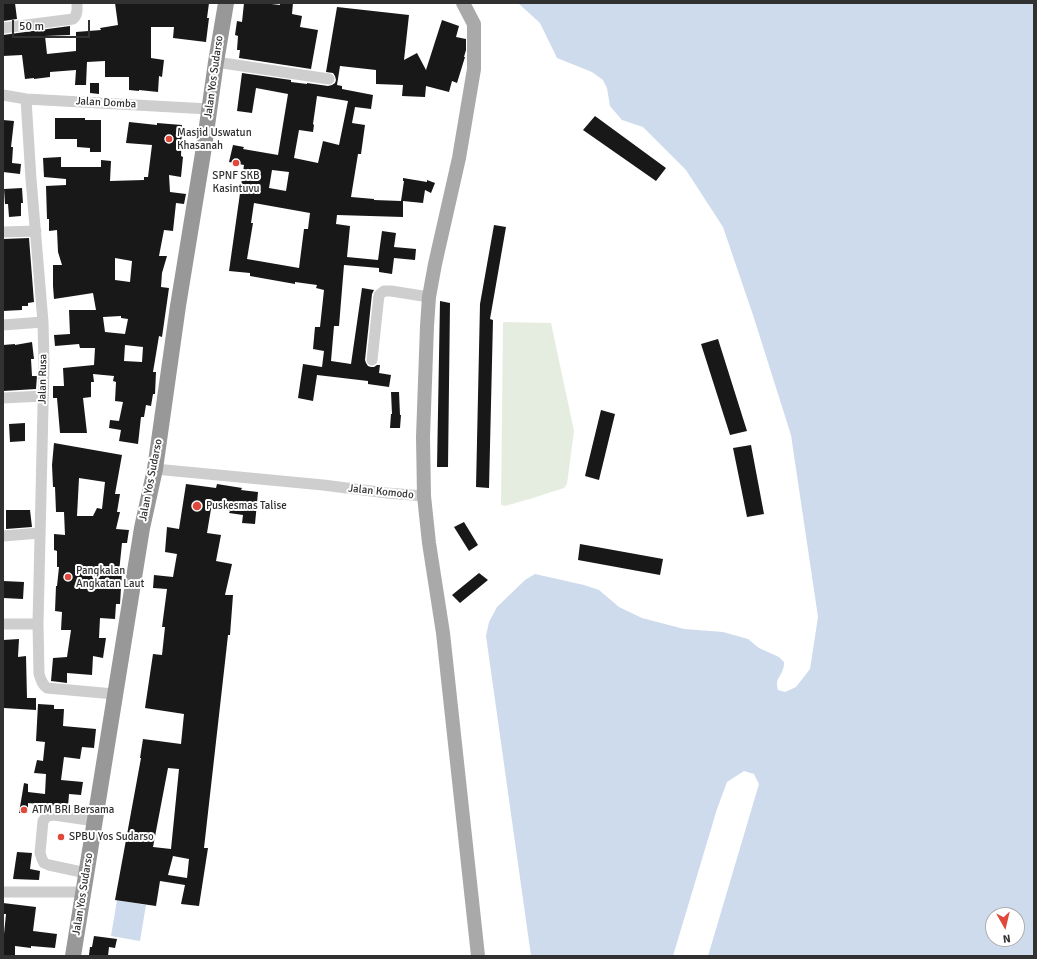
<!DOCTYPE html>
<html>
<head>
<meta charset="utf-8">
<style>
	body { margin:0 }
	#map { position:relative; width:1037px; height:959px; overflow:hidden; background:#fff; font-family:Signika,sans-serif }
	canvas { display:block }
	.frame { position:absolute; inset:0; border:4px solid #313131; pointer-events:none }
	.north { position:absolute; left:985px; top:907px; width:40px; height:40px; box-sizing:border-box; background:#fff; border:1px solid #adadad; border-radius:50%; rotate:172deg; font-size:11px; font-weight:700; line-height:16px; text-align:center; color:#313131 }
	.north::after { content:''; display:block; margin:auto; width:14px; height:18px; background:#e0483b; clip-path:polygon(50% 0,100% 100%,50% 72%,0 100%) }
	.scale { position:absolute; left:12px; top:20px; width:78px; height:18px; box-sizing:border-box; border:2px solid #313131; border-top:0; padding-left:5px; font-size:12px; line-height:14px; white-space:nowrap; color:#313131; -webkit-text-stroke:3px #fff; paint-order:stroke }
</style>
</head>
<body>
<div id="map">
<canvas width="1037" height="959"></canvas>
<div class="frame"></div>
<div class="north">N</div>
<div class="scale">50 m</div>
</div>
<script>
const ctx = document.querySelector('canvas').getContext('2d');
ctx.lineJoin = 'round';
function fill(path, color) { ctx.fillStyle = color; ctx.fill(path, 'evenodd'); }
function trace(path, color, width, dash) { ctx.strokeStyle = color; ctx.lineWidth = width; ctx.lineCap = dash ? 'butt' : 'round'; ctx.setLineDash(dash || []); ctx.stroke(path); }
function drawText(font, color, halo, rows, align = 'center') {
  ctx.font = font + ' Signika,sans-serif'; ctx.lineWidth = 4; ctx.setLineDash([]); ctx.textBaseline = 'middle'; ctx.strokeStyle = halo; ctx.fillStyle = color; for (const [text, x, y, turn = 0] of rows) {
    ctx.save(); ctx.translate(x, y); ctx.rotate((+turn || 0) * Math.PI / 180); ctx.textAlign = isNaN(turn) ? turn : align; if (halo) ctx.strokeText(text, 0, 0); ctx.fillText(text, 0, 0); ctx.restore();
  }
}
fill(new Path2D(`
	M503,322L551,323L574,431L567,484L564,488L533,498L505,506L501,505Z`), '#e5ede0');
fill(new Path2D(`
	M518,3H1034V956H708L759,784L754,774L744,771L727,782L717,809L673,956H531L486,636L489,622L497,607L525,580L535,574L584,585L599,590L619,607L642,618L684,629L723,632L748,639L759,648L779,657L784,662C784,664 784,667 783,669C780,679 775,678 778,690L785,692L796,687L810,669L818,617L791,435L753,315L723,227L686,170L643,127L622,120L610,106L607,88L603,80L592,72L557,58L540,23ZM993,915H1017V939H993Z
	M117,900L146,905L140,941L111,936Z`), '#cddbec');
fill(new Path2D(`
	M3,3H15L17,19L3,21Z
	M115,3H209L207,18H209L206,42L173,38L174,27H151V58L164,60L162,77L159,76L158,92L139,90V91L129,90V77H105V61L87,62L86,85H75L76,70L50,72V77L34,79V78L25,79L22,55L3,56V35L70,26V35L45,36L47,54L76,51V32L101,30L100,28L118,25Z
	M244,3H263L280,5V3H293L292,14L302,16L300,27L318,30L311,69L239,58L240,50H237L238,36L235,35L237,21L242,22Z
	M337,7L409,15L404,60L417,53L426,70L442,20L459,26L456,37L466,39V50L464,57H465L457,83L452,81L449,92L426,86L425,97L402,96L403,85L376,84V70L340,66L337,85L342,86V89L373,95L371,109L355,107L352,123L365,125L361,154H358L351,197L374,199V200L401,201L404,181H403V178L427,182V180L435,183L431,193L425,190L423,203L403,201V217L337,215L336,224L350,226L347,257L378,260L382,231L396,233L394,247L416,249L415,260L394,258L392,274L379,272V268L344,265L339,326H334L331,361L351,364L362,288L374,290L372,294L365,360L366,363L368,366L371,367H374L377,365H380L379,373L391,375L389,387L368,384V381L317,375L313,401L298,398L303,364L322,367L324,351L313,349L315,327H320L324,290L316,288L317,285L295,282V284L250,276V273L229,271L244,165L229,162L233,145L244,147L243,149L278,155L288,94L256,88L252,113L237,111L242,73L291,80V82L307,84V83L328,86L332,85L335,83L336,80L335,76L333,73L326,72ZM317,96L348,101L339,145L323,141L318,163L294,158L299,130L313,132L314,125L313,124ZM272,170L289,172L286,191L269,188ZM254,203L310,213L308,229H304L299,268L247,259L253,223H251Z
	M90,83H99V94L90,93Z
	M595,116L666,168L656,181L583,130Z
	M55,118H85V120H101V152H90V148L77,147V139H55Z
	M3,120L14,121L11,147H13L12,163L21,164L20,174L3,172Z
	M129,122L157,125V123L182,125L181,156L183,157L181,177L169,175L170,192L186,194L184,204L176,203L173,231L164,230L159,256H167L162,273L161,287L169,288L162,337L159,336L153,372H156L155,394H153L151,406L146,405L144,417H141L138,444L119,441L121,430L109,428L110,420L119,421L123,402L115,401L116,382L113,381L114,376L93,374L94,382H91V397L83,398L87,433H60L57,398H53V386H64L63,368L94,365L95,348H80L79,344L55,346L54,335L70,334L69,310H96L93,293L54,299L53,286V265H62L58,252L57,230L49,231V219H47L46,186L66,185V179L44,177L43,158L61,157V167H101V160L111,161L110,181L144,180V177H148L152,145L126,143ZM115,258L132,261L130,282L115,280ZM121,316V318L128,319L125,334L105,332L103,317ZM125,345L143,347L142,362L124,361Z
	M22,188L23,203H21V216L9,217L8,204H5L4,189Z
	M494,225L506,227L490,319L493,320L489,488L476,487L480,304Z
	M29,238L34,302L28,303V306H22V310L3,311V239Z
	M440,301L450,303L448,467H437Z
	M718,339L747,431L730,435L701,344Z
	M32,342L34,359H31L32,376H37L36,389L3,391V345L15,344V345Z
	M391,392H399L400,415H401L400,428H390L391,414H392Z
	M601,410L615,414L599,480L585,476Z
	M25,423V441L10,442L9,424Z
	M54,443L122,455L115,494H120L117,512H120L116,529L129,530L127,543H122L119,572H122L120,604H116L115,619L100,618L99,638H106L103,658L93,656L92,675L67,673V683L51,681L53,658L67,657L71,630H61L62,612L55,611L56,586H57L59,567H57V551L54,550V534L65,535L64,512H56L55,487H53L52,465ZM79,478L105,482L102,509L97,508L93,516H77Z
	M751,445L764,514L747,517L733,448Z
	M186,484L216,488L217,484L242,488L241,490L258,492L255,524L242,523L243,515L229,513L230,511L211,509L207,533L221,535L216,561L232,564L225,595H233L230,635H228L225,662L204,848H208L199,906L181,904L185,885L160,881L156,906L115,900L141,758H140L143,739L181,744L184,714L145,708L153,654L162,655L165,627H162L167,589L153,588L154,575L173,577L177,554L165,552L167,527L179,529ZM168,768L179,769L171,849L153,847ZM173,856L189,859L187,878L168,875Z
	M6,510H30L32,527L6,529Z
	M464,522L478,545L469,551L454,527Z
	M580,544L663,559L660,575L578,560Z
	M479,573L488,580L460,603L452,595Z
	M3,581L24,582L23,599L3,598Z
	M19,639L18,657L26,656L27,698H36V710L4,708L3,640Z
	M38,704L54,705V709H64L63,726L96,729L94,748L82,747L80,759L64,757L61,780L83,782L81,795L69,794L68,807L28,803V813H19L24,783L28,784V792L45,794L46,774L34,773L37,760L43,761L45,742L36,741Z
	M17,852L32,853L30,869L40,871L39,880L13,879Z
	M3,903L36,907L33,931L57,934L55,948L31,946V948L15,946V956H3V934H4L6,914H3Z
	M94,936L117,939L115,948L109,947L108,956L89,955L90,947H92Z`), '#181818');
trace(new Path2D(`
	M3,28L73,19C78,15 77,9 77,3
	M216,62L329,79
	M3,95L26,99L209,109
	M3,232L36,231
	M3,325L43,322
	M372,360L379,295L384,291H391L429,297
	M3,398L43,396
	M155,469L323,485L387,493L424,496
	M3,536L40,533
	M3,624H38L44,364L43,322L31,179L26,99
	M38,624L39,674C41,680 42,684 47,688L114,694
	M86,873L49,865L44,863L42,859L40,853L43,821L47,816L54,815L95,821
	M3,892H83`), '#cecece', 11);
trace(new Path2D(`
	M463,3L474,24V69L459,158L435,264L429,297L427,326L423,437L424,496L429,543L443,633L478,956`), '#a9a9a9', 14);
trace(new Path2D(`
	M73,956L142,528L155,469L178,306L204,147L216,62L226,3`), '#989898', 16);
for (const [x, y, r, color] of [
	[169,139,4,"#e0483b"],
	[236,163,4,"#e0483b"],
	[197,506,5,"#e0483b"],
	[68,577,4,"#e0483b"],
	[24,810,4,"#e0483b"],
	[61,837,4,"#e0483b"]
]) { const dot = new Path2D(); dot.arc(x, y, r, 0, 2 * Math.PI); ctx.fillStyle = color; ctx.fill(dot); trace(dot, '#fff', 1.5); }
drawText('11px', '#313131', '#fff', [
	["Jalan Yos Sudarso",214,77,-82],
	["Jalan Domba",106,103,3],
	["Jalan Rusa",43,379,-89],
	["Jalan Yos Sudarso",151,480,-79],
	["Jalan Komodo",381,492,6],
	["Jalan Yos Sudarso",83,894,-81]
]);
drawText('11px', '#313131', '#fff', [
	["Masjid Uswatun",177,133],
	["Khasanah",177,146],
	["SPNF SKB",236,176,"center"],
	["Kasintuvu",236,189,"center"],
	["Puskesmas Talise",206,506],
	["Pangkalan",76,571],
	["Angkatan Laut",76,584],
	["ATM BRI Bersama",32,810],
	["SPBU Yos Sudarso",69,837]
], 'left');
</script>
</body>
</html>
